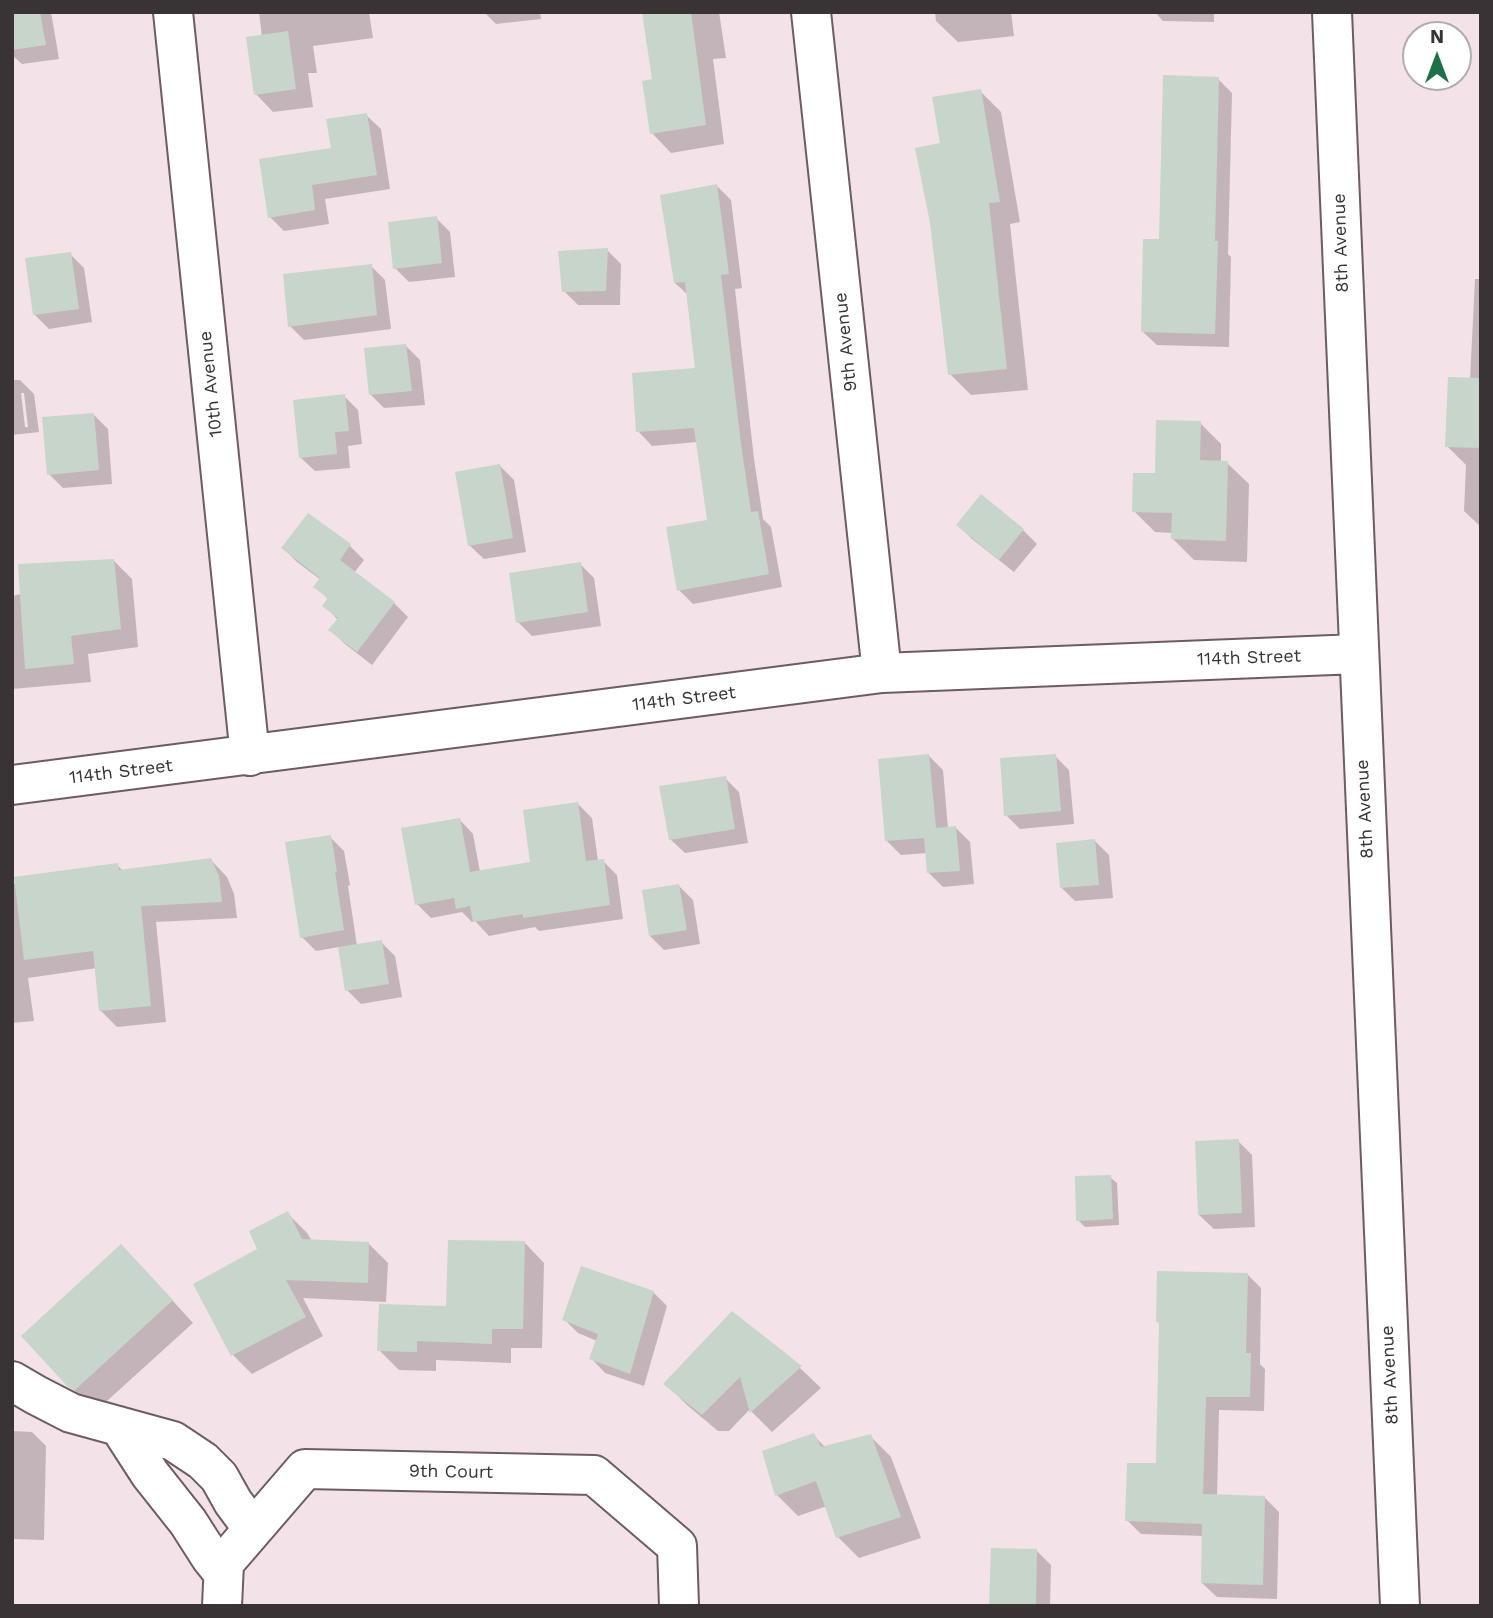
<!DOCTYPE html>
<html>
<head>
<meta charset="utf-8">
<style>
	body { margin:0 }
	#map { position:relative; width:1493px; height:1618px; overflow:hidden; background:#f3e2e8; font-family:"Work Sans",sans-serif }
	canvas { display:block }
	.frame { position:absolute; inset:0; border:14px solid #393335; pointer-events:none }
	.north { position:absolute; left:1402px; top:21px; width:70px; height:70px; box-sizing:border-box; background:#fff; border:2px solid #b0adae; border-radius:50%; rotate:0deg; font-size:19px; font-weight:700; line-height:28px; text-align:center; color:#393335 }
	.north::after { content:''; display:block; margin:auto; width:24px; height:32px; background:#1c7245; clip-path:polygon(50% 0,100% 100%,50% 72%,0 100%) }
</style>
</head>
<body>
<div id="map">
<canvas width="1493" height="1618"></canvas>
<div class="frame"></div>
<div class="north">N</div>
</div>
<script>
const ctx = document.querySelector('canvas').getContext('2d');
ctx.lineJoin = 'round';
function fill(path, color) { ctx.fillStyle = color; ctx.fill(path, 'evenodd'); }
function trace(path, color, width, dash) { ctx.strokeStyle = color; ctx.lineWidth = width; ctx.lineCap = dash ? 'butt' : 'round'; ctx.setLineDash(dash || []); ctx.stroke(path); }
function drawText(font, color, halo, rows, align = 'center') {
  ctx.font = font + ' "Work Sans",sans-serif'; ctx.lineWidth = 5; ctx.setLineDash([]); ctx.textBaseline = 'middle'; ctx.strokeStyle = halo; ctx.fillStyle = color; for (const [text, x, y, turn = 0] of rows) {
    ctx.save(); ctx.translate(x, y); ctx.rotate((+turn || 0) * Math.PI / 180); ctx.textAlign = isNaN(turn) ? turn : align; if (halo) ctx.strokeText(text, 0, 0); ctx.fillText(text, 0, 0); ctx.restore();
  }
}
fill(new Path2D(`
	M12,12H51L59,59L22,64L12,55Z
	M259,12H369L373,38L313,46L317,73H308L313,107L273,112L256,94L262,37Z
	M484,12H540L541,19L496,24Z
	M643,12H719L726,58L713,59L724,144L671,153L652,133L654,81Z
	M935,12H1011L1014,36L958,42L936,21Z
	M1155,12H1214V22L1163,21Z
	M1218,79L1232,93L1228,254L1231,257L1229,347L1157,345L1142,331L1161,241Z
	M980,91L1001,112L1020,222L1010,224L1028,390L971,395L950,374L942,145Z
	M366,115L381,129L390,189L325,199L329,224L284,231L270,217Z
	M717,186L731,200L742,288L735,289L754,459L763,519L771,527L782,587L693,604L679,590L709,521L697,442L652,446L638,431L697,370L688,295L675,283Z
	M436,218L450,232L455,277L409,282L395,268Z
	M607,250L621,264L620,305H578L564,291Z
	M70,254L84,268L92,322L49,329L34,314Z
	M371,266L385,280L391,329L304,340L290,326Z
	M1475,279H1481V527L1464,511L1466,465L1447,446L1470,380Z
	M406,346L420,360L425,405L384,408L370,394Z
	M12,380H20L34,394L39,432L12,435ZM21,393H24L28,427H25Z
	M344,396L358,410L362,444L348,446L350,468L315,471L300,457Z
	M94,415L108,429L112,484L63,488L49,474Z
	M1200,423L1221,444V462L1227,463L1249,484L1247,562L1194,560L1172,538L1173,533L1155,532L1134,511L1156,475Z
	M500,466L514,480L526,552L484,559L469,545Z
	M958,525L1023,530L1037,544L1014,572L972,539Z
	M350,546L364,560L354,573L394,603L408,617L372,665L345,644L331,630L338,620L325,606L329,600L316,587L321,580L297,562L283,548Z
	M114,561L132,579L138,647L88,654L91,682L12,689V596L21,594Z
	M580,564L594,578L601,626L532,636L518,622Z
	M929,756L943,770L948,829L956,828L970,842L974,884L943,887L929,873L927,853L901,855L887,841Z
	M1055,756L1069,770L1074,824L1020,829L1006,815Z
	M725,778L739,792L748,843L685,853L670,839Z
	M578,804L592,818L598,861H603L617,875L623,919L539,931L535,927L489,936L475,921L472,922L462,912L431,918L417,904L459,819L473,834L480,872L531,863Z
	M330,837L344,851L350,885L348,886L357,946L381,942L395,956L402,997L361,1004L347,990L339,947L316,951L302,937Z
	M1095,841L1109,855L1113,898L1075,901L1061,887Z
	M211,860L227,877L234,894L237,918L156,922L166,1022L117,1027L101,1011L97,968L28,978L34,1021L12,1023V884L117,865L124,872Z
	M679,886L693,900L700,944L664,950L650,936Z
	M1238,1141L1252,1155L1255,1227L1214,1229L1199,1215Z
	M1110,1177L1117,1183L1119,1225L1085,1227L1078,1220Z
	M288,1214L307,1233L312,1241L369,1244L388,1263L386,1302L303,1298L323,1336L252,1374L233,1355L195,1285L260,1250Z
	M525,1243L544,1263L542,1348H511V1363L436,1360V1371L399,1370L379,1350L448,1307Z
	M142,1267L193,1323L97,1410L92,1408L70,1386Z
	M1247,1274L1261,1288L1260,1364L1265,1369L1264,1411L1219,1410L1217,1497L1265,1498L1279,1512L1277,1599L1217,1597L1202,1583L1204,1536L1141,1534L1127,1520L1157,1465L1161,1325L1158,1322Z
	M653,1292L667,1306L644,1386L605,1373L591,1358L597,1341L578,1333L564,1319Z
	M732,1313L800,1368L821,1388L772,1432L752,1412L751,1408L729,1431H718L687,1405L666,1384Z
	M12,1431L32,1432L46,1446L44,1540L12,1539Z
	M813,1435L826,1448L870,1436L891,1457L921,1538L859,1558L838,1537L827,1506L798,1516L777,1495Z
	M1037,1551L1051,1565L1050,1606H991Z`), '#0003');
fill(new Path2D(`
	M12,12H40L46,45L12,50Z
	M642,12H691L706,125L650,134L642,81L652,79Z
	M288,31L296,89L254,95L246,37Z
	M1163,75L1219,77L1215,241H1218L1215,334L1141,332L1143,239H1159Z
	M981,89L1000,202L989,203L1007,369L948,375L930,223L915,148L940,143L932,97Z
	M367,113L377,175L312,185L315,210L268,218L259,159L331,148L326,119Z
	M717,184L729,274L721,275L741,444L751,512L758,511L769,574L677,591L666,527L707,520L694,428L636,432L632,373L695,368L685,282L674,283L660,195Z
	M437,216L442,263L393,269L388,222Z
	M608,248L606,291L562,292L558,251Z
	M71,252L79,309L33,315L25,258Z
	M372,264L377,315L288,327L283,274Z
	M406,344L412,391L369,395L364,348Z
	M1448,377L1481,378V448L1445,447Z
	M345,394L349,431L335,432L337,454L299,458L293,400Z
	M94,413L99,470L47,475L42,417Z
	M1156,420L1201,421L1200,460L1228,461L1226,541L1171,539L1172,513L1132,512L1133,473H1155Z
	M500,464L513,538L468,546L455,472Z
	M981,494L1024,529L999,560L956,525Z
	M308,513L351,544L340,560L395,602L357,652L328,630L338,618L322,606L328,598L313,587L320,578L281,548Z
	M114,559L121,629L71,636L74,664L25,669L18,564Z
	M581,562L588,612L516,623L509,573Z
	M929,754L936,828L956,826L960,871L927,873L924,838L885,841L878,759Z
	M1056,754L1061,811L1004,816L1000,758Z
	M726,776L735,829L669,840L659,786Z
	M578,802L586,861L604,859L610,905L523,918V914L473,922L470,906L456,909L454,898L415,905L401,828L460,818L470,872L530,862L523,810Z
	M331,835L337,872H335L344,930L300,938L285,842Z
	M1095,839L1099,885L1060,888L1056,843Z
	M211,858L219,876L222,902L141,906L151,1006L99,1011L93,951L24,960L14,877L118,863L119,870Z
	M679,884L687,930L649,936L642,890Z
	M382,940L389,984L345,991L338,947Z
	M1239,1139L1242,1213L1198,1215L1195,1141Z
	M1111,1175L1113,1219L1076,1221L1075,1176Z
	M288,1211L302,1239L369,1242L368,1283L286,1280L306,1317L231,1356L193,1284L257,1249L249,1231Z
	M448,1240L525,1241L523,1329H492V1344L417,1341V1352L377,1351L379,1304L446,1306Z
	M121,1244L173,1300L75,1390L68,1387L21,1336Z
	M581,1266L654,1291L630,1374L589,1359L598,1334L562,1320Z
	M1157,1271L1248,1273L1246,1353H1251L1250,1397H1206L1203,1494L1265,1496L1263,1585L1201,1583L1202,1524L1125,1521L1127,1463H1156L1159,1322H1156Z
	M732,1311L802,1366L750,1413L740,1377L702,1415L663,1384Z
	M814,1433L821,1447L871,1434L901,1517L836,1538L816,1481L775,1496L762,1451Z
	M991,1548L1037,1549L1036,1606H989Z`), '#c7d5cb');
const minor = new Path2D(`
	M173,12L250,756
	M811,12L882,673
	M1332,12L1400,1606
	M12,785L882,673L1358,654
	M12,1381L36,1395L71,1413L173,1441L203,1461L219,1477L233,1502L253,1529
	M119,1426L150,1474L188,1522L211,1558L223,1573
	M222,1606L224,1563L305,1469L594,1475L677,1546L679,1606`);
trace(minor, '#6c5d63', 42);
trace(minor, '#fff', 38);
drawText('18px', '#393335', '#fff', [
	["8th Avenue",1341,243,-92],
	["9th Avenue",846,342,-96],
	["10th Avenue",211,384,-96],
	["114th Street",1249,658,-2],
	["114th Street",684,699,-7],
	["114th Street",121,772,-7],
	["8th Avenue",1365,809,-93],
	["8th Avenue",1390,1375,-93],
	["9th Court",451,1472,1]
]);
</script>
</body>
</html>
